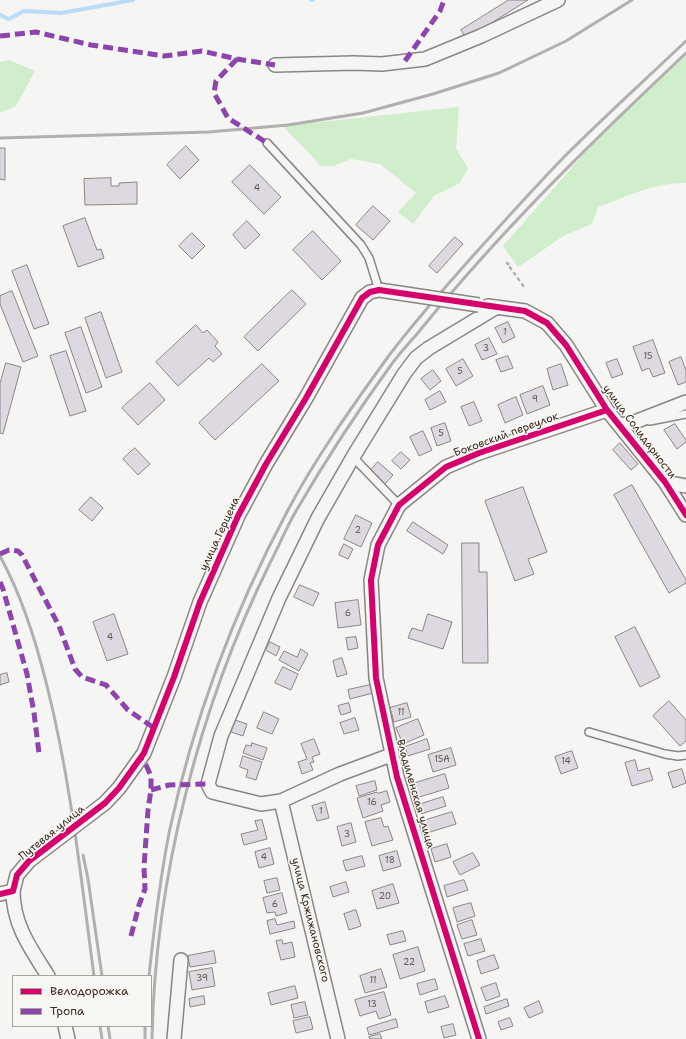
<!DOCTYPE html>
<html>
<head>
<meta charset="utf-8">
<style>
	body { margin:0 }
	#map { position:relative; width:686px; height:1039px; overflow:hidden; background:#f5f5f3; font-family:"Shantell Sans",sans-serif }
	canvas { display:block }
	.legend { position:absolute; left:12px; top:975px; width:140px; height:52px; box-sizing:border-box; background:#f6f6f2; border:1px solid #aba49d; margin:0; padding:5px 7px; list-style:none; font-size:12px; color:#3b2a1e }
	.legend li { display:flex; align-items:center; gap:8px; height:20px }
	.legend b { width:20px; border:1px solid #aba49d }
</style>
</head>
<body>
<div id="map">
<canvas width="686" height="1039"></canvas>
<ul class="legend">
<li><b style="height:5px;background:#d6006c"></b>Велодорожка</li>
<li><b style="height:5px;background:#8e44ad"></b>Тропа</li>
</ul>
</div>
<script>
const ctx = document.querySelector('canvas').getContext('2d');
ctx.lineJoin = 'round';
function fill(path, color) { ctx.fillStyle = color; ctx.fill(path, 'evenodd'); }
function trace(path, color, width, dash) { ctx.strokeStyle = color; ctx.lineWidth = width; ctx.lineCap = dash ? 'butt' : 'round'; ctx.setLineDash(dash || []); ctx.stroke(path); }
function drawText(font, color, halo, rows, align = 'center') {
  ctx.font = font + ' "Shantell Sans",sans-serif'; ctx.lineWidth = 3; ctx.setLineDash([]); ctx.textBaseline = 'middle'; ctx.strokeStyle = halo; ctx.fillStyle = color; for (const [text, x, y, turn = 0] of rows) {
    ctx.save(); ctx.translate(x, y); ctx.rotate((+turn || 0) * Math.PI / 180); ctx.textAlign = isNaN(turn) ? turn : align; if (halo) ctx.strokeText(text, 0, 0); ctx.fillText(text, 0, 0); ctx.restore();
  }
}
fill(new Path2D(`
	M686,55V183C655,182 626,197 598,207L592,224L565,235L518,267L503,246L616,117Z
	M9,60L35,71L16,106L0,113V62Z
	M459,107L456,149L468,168L460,183L434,196L413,224L398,212L416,193L380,164L351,159L334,166H321L283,126Z`), '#d1eecc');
trace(new Path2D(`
	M311,0H313
	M0,15L9,19L24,11L61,13L133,0`), '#b9dcfa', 4);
const building = new Path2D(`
	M509,0H528L466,39L461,30Z
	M186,146L199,160L180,179L167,165Z
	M0,148H5V180L0,179Z
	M250,165L281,197L264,214L232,182Z
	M111,178V186H119V183L137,182V204L85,205L84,179Z
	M373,206L390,221L373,240L356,225Z
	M85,218L97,250L101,249L104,258L78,267L63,226Z
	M247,221L260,235L245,249L233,235Z
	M313,231L341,261L322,280L293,250Z
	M192,233L205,246L192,259L179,246Z
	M455,237L463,244L437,273L429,266Z
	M27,265L49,324L34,329L12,271Z
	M292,290L306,304L258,351L244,337Z
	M12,291L38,356L23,362L0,304V296Z
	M101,312L122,372L106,378L85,318Z
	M508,322L515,337L503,343L495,328Z
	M196,325L203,333L207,330L218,342L215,346L222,354L213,362L209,358L178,386L156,362Z
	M81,327L102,387L86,393L65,333Z
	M489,338L497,354L482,360L475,345Z
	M653,340L665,373L653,377L649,368L642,371L633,347Z
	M66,351L86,411L70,416L50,356Z
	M508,356L513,368L501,372L496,360Z
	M681,357L686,370V382L678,385L669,362Z
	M463,359L473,376L456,386L446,369Z
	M617,359L623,374L612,378L606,363Z
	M6,363L21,367L3,434L0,433V384Z
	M262,364L279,381L215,440L199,423Z
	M561,364L568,385L553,390L547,369Z
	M433,370L441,381L430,390L421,379Z
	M150,383L165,400L138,425L122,408Z
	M543,386L550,405L527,414L520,395Z
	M440,391L446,402L430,410L425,400Z
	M516,397L523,415L505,423L498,405Z
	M474,402L482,421L469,426L461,407Z
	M445,423L451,441L437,446L431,428Z
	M675,424L686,440V442L677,449L664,430Z
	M423,431L432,450L419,456L410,437Z
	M620,443L638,464L631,470L613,450Z
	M135,448L150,464L138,475L123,459Z
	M401,452L410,460L401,469L392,461Z
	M378,462L393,475L385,484L370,471Z
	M632,485L686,580V583L669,593L614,495Z
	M523,487L547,552L528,559L534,574L515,581L485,501Z
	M91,497L103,508L92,521L79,510Z
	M356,515L372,523L361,547L344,539Z
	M413,522L448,545L443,554L407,531Z
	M462,543H479V572H487L488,663H463Z
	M344,544L353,549L348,559L339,555Z
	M300,585L319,593L313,606L294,597Z
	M358,600L361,625L338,628L335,603Z
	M114,614L128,654L107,661L93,622Z
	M428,614L452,622L443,649L408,638L412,628L422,631Z
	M635,627L660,677L640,687L615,637Z
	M356,637L358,648L348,650L346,638Z
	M270,642L280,647L276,656L266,650Z
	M301,649L308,654L299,671L279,660L284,651L297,657Z
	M342,658L347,674L337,677L333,661Z
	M283,667L298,674L291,690L275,683Z
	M7,673L9,682L0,685V675Z
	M370,685L373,693L350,699L348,690Z
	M669,701L686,720V741L680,746L653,716Z
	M349,703L351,712L341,715L338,706Z
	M407,703L411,717L394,722L390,708Z
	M264,712L279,719L272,734L257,728Z
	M355,718L359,730L344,734L340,723Z
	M418,719L424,735L403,744L396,728Z
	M235,720L247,724L243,736L231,732Z
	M314,739L320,754L312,757L314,762L310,763L313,770L302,774L298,762L307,759L301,744Z
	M427,739L430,749L408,756L405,747Z
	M252,743L267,748L263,760L243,753L246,745L251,746Z
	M451,748L456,765L433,772L428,755Z
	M572,751L578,768L561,774L555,757Z
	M243,756L262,762L256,780L246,777L248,770L240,767Z
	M635,760L638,771L649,768L653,780L632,786L625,763Z
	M682,769L686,783L673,788L668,773Z
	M445,774L449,788L416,798L412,784Z
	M375,781L377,790L359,796L356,786Z
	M387,791L390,802L381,805L383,811L363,818L357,798L377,792L378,793Z
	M443,797L446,806L421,814L418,805Z
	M325,802L329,818L317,821L312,806Z
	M452,812L456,824L427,833L423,821Z
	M381,818L384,827L388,826L393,840L372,846L365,822Z
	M262,820L267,839L244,845L241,834L258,830L255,821Z
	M351,823L356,842L342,846L337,827Z
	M447,844L451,857L435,862L431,849Z
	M270,848L274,864L259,868L255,852Z
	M397,851L401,866L383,871L379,856Z
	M473,853L480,865L460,875L453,862Z
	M362,856L365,866L346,871L343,861Z
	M277,878L280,890L267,893L264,881Z
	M464,880L468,890L447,897L444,886Z
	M346,882L349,892L333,897L330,887Z
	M393,884L399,903L377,909L372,891Z
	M282,893L287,913L276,916L275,912L267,913L263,898Z
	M471,903L475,916L457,922L453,908Z
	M356,910L361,926L349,930L344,914Z
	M275,919L277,925L294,921L295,928L270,934L267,921Z
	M472,920L477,935L462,939L457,925Z
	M403,931L406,941L390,945L387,935Z
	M481,939L485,951L468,956L464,944Z
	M282,940L283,944L292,942L295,957L281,960L276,941Z
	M418,947L425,971L400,979L393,955Z
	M214,951L216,963L190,967L188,956Z
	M494,955L499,968L481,974L477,961Z
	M212,968L215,986L192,990L189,972Z
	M381,969L387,987L365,993L360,976Z
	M435,979L438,989L420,995L417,984Z
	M496,983L500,996L486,1001L481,988Z
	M295,986L298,998L271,1005L268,993Z
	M384,992L391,1015L379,1019L376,1011L360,1016L355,1000Z
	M204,996L205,1004L190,1007L189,999Z
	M445,996L449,1007L428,1013L425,1002Z
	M507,999L509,1006L486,1014L484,1007Z
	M539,1001L543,1012L529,1018L524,1008Z
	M305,1002L308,1015L294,1018L291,1005Z
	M310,1017L313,1029L296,1033L293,1021Z
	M510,1018L513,1026L501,1030L498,1022Z
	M396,1019L398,1027L369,1035L367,1028Z
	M453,1024L456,1035L444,1038L441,1027Z
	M380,1034L382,1039H370L369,1037Z`);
fill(building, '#ded9e0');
trace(building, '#8a8683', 1);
const lane = new Path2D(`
	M267,143L361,245L369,258L379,290
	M650,421L686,414
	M353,457L399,505
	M589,732L665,754L678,756L686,755`);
const street = new Path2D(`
	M275,65L354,63L382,64L425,59L481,36L558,0
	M488,306L525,311L547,323L566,345L607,410L665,482L686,515
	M620,425L632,423L686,402
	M665,482L686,486
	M391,755L340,774L281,801L261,804L212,792L208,784L221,736L279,598L318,518L353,457L404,374L416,358L429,348L497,307
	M281,801L338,1039
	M105,803L119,788L144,753L174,677L200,602L238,516L266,464L306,398L362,298L370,292L379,290
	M13,891C13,925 31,949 48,976
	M0,894L13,891L17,875L29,861
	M65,1026L68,1039
	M174,1039L181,960
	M479,1039L397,777L376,678L371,580L378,545L399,505L446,467L479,453L607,410`);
trace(lane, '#8a8683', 10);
trace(street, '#8a8683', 16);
trace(new Path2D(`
	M509,265L507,263L524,287`), '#b2b0ae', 2.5, [4, 3]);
trace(lane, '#f5f5f3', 7);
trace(street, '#f5f5f3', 13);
trace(new Path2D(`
	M0,138L209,132L288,125L363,113L433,94L499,73L566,41L632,0
	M0,556C22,596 36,641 47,686C71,781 81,879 94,976
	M83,855L88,879L102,976
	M149,976C154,928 160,880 169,833C193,721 234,611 288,510C315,459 351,408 385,361C409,328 437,297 463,267C497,229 530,192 565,156C604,117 646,79 686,41
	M100,1026L102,1039
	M108,1026L110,1039
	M145,1039V1026
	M152,1039C155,878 199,707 270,563C279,546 286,528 296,511C325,461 357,412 391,365C399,354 408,344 417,334C433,314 449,295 466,276C535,197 610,125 686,53`), '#b2b0ae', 3);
const streetBridge = new Path2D(`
	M379,290L479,305
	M29,861L105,803`);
trace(streetBridge, '#8a8683', 16, []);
trace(streetBridge, '#f5f5f3', 13);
trace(new Path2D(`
	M0,36L36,32L91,45L164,56L202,51L237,59L275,65
	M237,59L216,81L214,93L228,118L267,143H269
	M405,61L440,11L444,0
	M0,554L9,550L18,551L22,555L59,626L75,669L82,677L106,685L128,710L154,728
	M0,582L3,589L27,674L34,713L39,753
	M151,790L169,785L208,784
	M131,936L139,905L145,889L144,867L148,810L151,790V776L146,765L140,758`), '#8e44ad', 5, [10, 5]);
trace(new Path2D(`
	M0,894L13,891L17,875L29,861L105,803L119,788L144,753L174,677L200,602L238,516L266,464L306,398L362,298L370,292L379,290L525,311L547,323L566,345L607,410L665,482L686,515
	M479,1039L397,777L376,678L371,580L378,545L399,505L446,467L479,453L607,410`), '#d6006c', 6);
drawText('9px', '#64564e', null, [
	["4",257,189],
	["1",505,333],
	["3",486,349],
	["15",648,357],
	["5",460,372],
	["9",535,400],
	["5",441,434],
	["2",358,531],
	["6",348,614],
	["4",110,638],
	["11",401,713],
	["15А",442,760],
	["14",566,762],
	["16",372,803],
	["1",321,812],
	["3",347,835],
	["4",264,858],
	["18",390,861],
	["20",385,897],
	["6",275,905],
	["22",409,963],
	["39",202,979],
	["11",373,981],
	["13",372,1005]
]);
drawText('11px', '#3b2a1e', '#f6f6f2', [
	["улица Солидарности",639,432,53],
	["Боковский переулок",506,435,-20],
	["улица Герцена",220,534,-65],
	["Владиленская улица",415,794,74],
	["Путевая улица",52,833,-39],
	["улица Кржижановского",310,920,76]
]);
</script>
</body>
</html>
